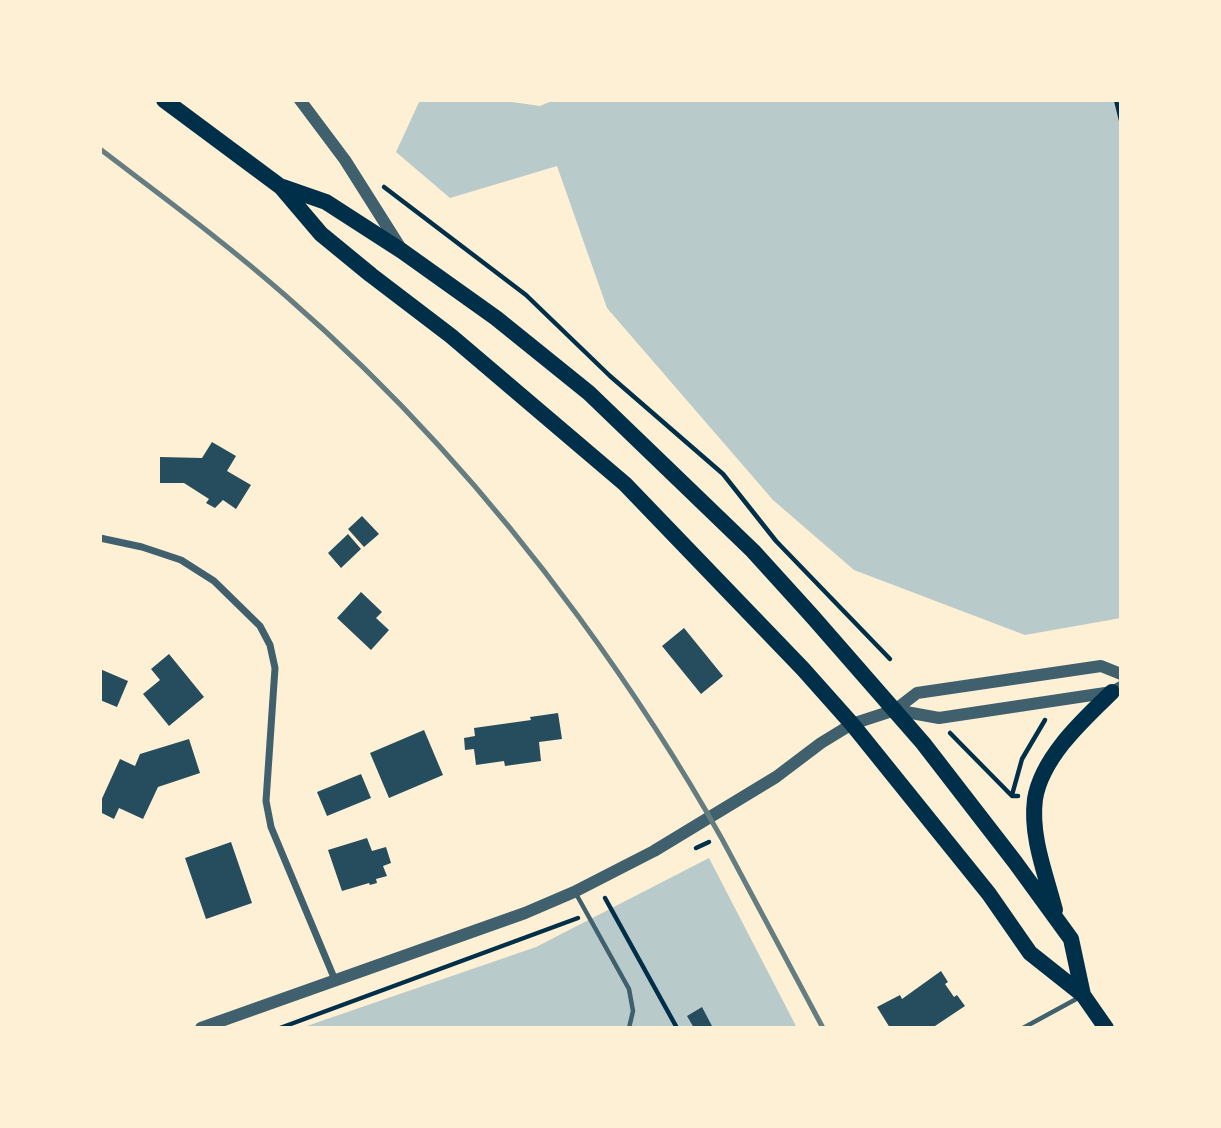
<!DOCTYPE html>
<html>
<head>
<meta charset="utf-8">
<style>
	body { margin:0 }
	#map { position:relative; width:1221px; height:1128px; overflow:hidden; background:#fdf0d5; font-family:"Fira Sans",sans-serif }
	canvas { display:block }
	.frame { position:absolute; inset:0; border:102px solid #fdf0d5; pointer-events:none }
</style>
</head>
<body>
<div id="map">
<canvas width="1221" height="1128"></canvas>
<div class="frame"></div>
</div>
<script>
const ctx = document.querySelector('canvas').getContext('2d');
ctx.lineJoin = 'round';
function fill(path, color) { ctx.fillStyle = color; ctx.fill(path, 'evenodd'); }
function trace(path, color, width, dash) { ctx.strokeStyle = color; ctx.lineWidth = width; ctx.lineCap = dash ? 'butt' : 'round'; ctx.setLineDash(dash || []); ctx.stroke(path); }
fill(new Path2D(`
	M420,100H498L540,106L554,100H1121V618L1025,635L854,570L773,500L607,308L557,166L450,198L396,152Z
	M709,858L797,1028H301L536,947Z`), '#b9caca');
fill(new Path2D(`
	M212,442L236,456L227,471L251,485L236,509L223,500L215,508L206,503L209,499L184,483H160V457L202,458Z
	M362,516L379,534L364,547L348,529Z
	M348,534L361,549L341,568L328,553Z
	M361,592L382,612L376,618L389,630L371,650L337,618Z
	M684,628L723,676L701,694L662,646Z
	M169,654L204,697L169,726L143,694L160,680L151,669Z
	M100,669L128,681L117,707L100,700Z
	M558,713L562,739L539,742L541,761L505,766L504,761L476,765L474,749L465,750L464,738L475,736L474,728L531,720L530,717Z
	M424,730L443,775L389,798L370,753Z
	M189,739L200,773L158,787L143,819L119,808L114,819L100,812V803L120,759L135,766L140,754Z
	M361,774L371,798L327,816L317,792Z
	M367,838L372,851L386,847L391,863L383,866L387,876L376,879L377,883L370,885L369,883L342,891L328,850Z
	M231,842L252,903L206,919L185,858Z
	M941,971L948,982L945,984L954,997L957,995L965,1006L932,1028H890L877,1007L900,995L902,999Z
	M702,1007L712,1026L694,1028L687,1016Z`), '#264d5e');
trace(new Path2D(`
	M1116,100L1121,120
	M384,187L526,295L610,376L723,474L776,541L890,659
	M950,733L1012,796H1018
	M1012,795L1022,759L1045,720
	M696,848L709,842
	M605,898L677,1028
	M280,1028L578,918`), '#003049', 4.5);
trace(new Path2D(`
	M575,892L629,989L633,1011L629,1028
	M1023,1028L1080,997`), '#3f606c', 4.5);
trace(new Path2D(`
	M100,538L142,547L181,560L214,581L260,626L270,645L275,668L266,801L271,827L335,980`), '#3f606c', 7);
trace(new Path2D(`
	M300,100L345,160L400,247
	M895,710L939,718L1112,692L1121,687
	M201,1028L525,913L574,892L654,851L776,777L821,743L852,724L895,710L917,693L1101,666L1121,674`), '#3f606c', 12);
trace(new Path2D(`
	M164,100L281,187L321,234L371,275L451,336L625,484L803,669L852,724L989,894L1030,953L1083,995L1106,1028
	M283,187L326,202L402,251L496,318L589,393L753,551L812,616L923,743L1015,862L1071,939L1083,995
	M1055,910C1046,875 1030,836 1035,799C1042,757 1083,720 1112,692`), '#003049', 16);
trace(new Path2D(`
	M100,149C163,197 227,244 286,296C394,390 493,500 578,616C630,687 679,762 722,839C756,902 789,965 823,1028`), '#657d81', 5);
</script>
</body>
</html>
